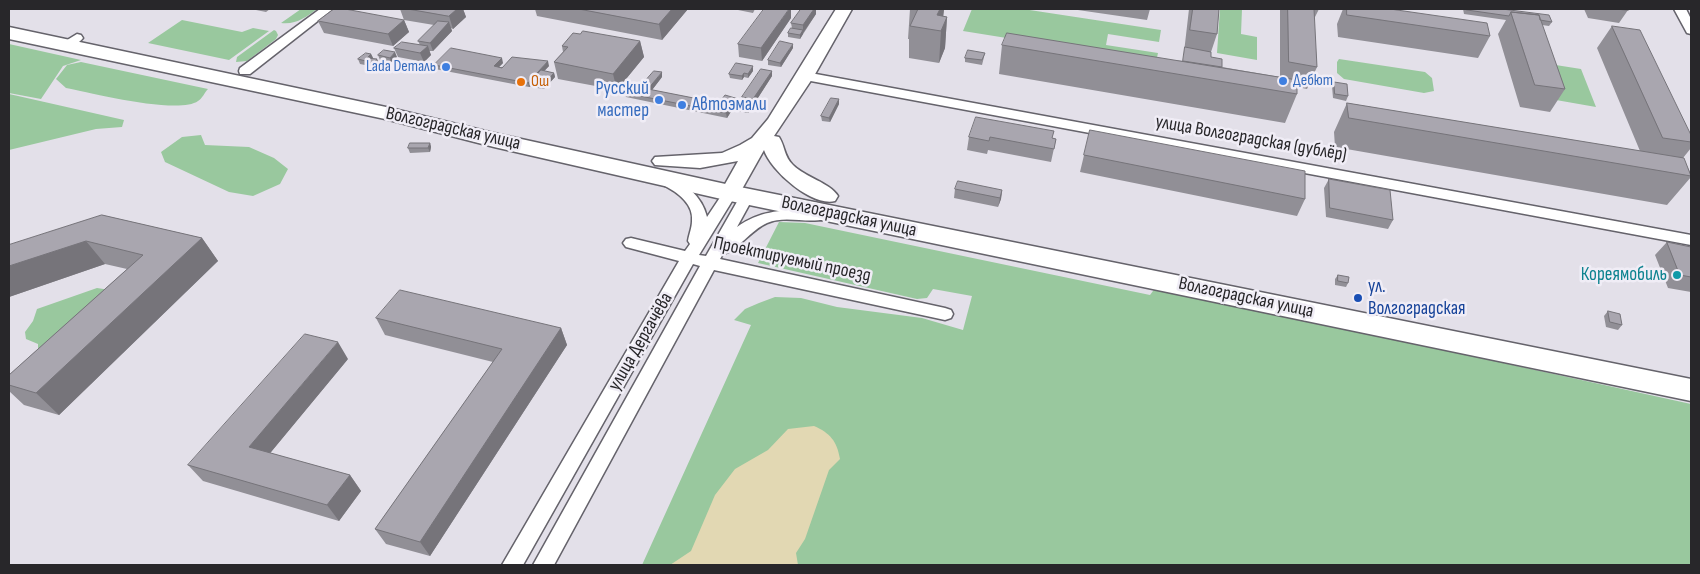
<!DOCTYPE html>
<html>
<head>
<meta charset="utf-8">
<style>
	body { margin:0 }
	#map { position:relative; width:1700px; height:574px; overflow:hidden; background:#e3e0e9; font-family:"Sofia Sans Condensed",sans-serif }
	canvas { display:block }
	.frame { position:absolute; inset:0; border:10px solid #28272a; pointer-events:none }
</style>
</head>
<body>
<div id="map">
<canvas width="1700" height="574"></canvas>
<div class="frame"></div>
</div>
<script>
const ctx = document.querySelector('canvas').getContext('2d');
ctx.lineJoin = 'round';
function fill(path, color) { ctx.fillStyle = color; ctx.fill(path, 'evenodd'); }
function trace(path, color, width, dash) { ctx.strokeStyle = color; ctx.lineWidth = width; ctx.lineCap = dash ? 'butt' : 'round'; ctx.setLineDash(dash || []); ctx.stroke(path); }
function drawText(font, color, halo, rows, align = 'center') {
  ctx.font = font + ' "Sofia Sans Condensed",sans-serif'; ctx.lineWidth = 5; ctx.setLineDash([]); ctx.textBaseline = 'middle'; ctx.strokeStyle = halo; ctx.fillStyle = color; for (const [text, x, y, turn = 0] of rows) {
    ctx.save(); ctx.translate(x, y); ctx.rotate((+turn || 0) * Math.PI / 180); ctx.textAlign = isNaN(turn) ? turn : align; if (halo) ctx.strokeText(text, 0, 0); ctx.fillText(text, 0, 0); ctx.restore();
  }
}
fill(new Path2D(`
	M301,9H317C306,17 296,25 281,23Z
	M972,9H1023L1161,30L1159,42L1108,34L1106,45L1158,53L1156,62L963,31Z
	M1220,9H1242L1241,34L1257,37V60L1217,53Z
	M182,20L242,32L253,28L269,31L229,60L148,43Z
	M274,30L276,31L278,35L276,39L247,61L236,62L237,57Z
	M9,44L81,60L63,66L41,99L9,93Z
	M1339,59L1425,72L1432,78L1434,91L1424,93L1344,79L1337,73V62Z
	M81,62L208,89C205,92 202,99 198,101C179,115 91,93 66,88L56,79L67,65Z
	M1543,63L1581,69L1596,107L1556,100Z
	M9,94L18,96L124,120L122,127L96,129L9,150Z
	M201,135L205,145L249,147L274,158L288,169L280,184L253,196L229,192L165,162L161,152L182,137Z
	M779,222L805,223L1150,295L1156,287L1691,404V565H642L751,325L734,320L745,309L759,303L775,297L801,298L837,307L922,318L963,330L972,296L933,289L927,298L917,299L758,263Z
	M97,288L110,290L38,361V344L26,339L25,332L33,321L37,309Z`), '#99c89e');
fill(new Path2D(`
	M814,426C830,433 837,441 840,459L829,470L805,539L796,553L798,565H670L691,551L715,495L735,469L768,450L788,429Z`), '#e2d8b3');
const street = new Path2D(`
	M320,9H333L250,74H240L239,71L240,68Z
	M1674,9H1686L1691,19V34L1687,33Z
	M77,34L81,35L83,38C78,44 69,50 61,48L59,45Z
	M805,72L1691,235V245L800,79L799,76L800,73Z
	M664,175C684,181 702,196 707,217L725,190H735L737,193L699,255L706,256L742,193H752L754,196L737,227C763,208 789,210 820,210L825,211L828,215L825,219C807,224 786,215 767,223C751,230 738,250 723,254L720,259L945,308L951,310L953,314L951,318L945,320L714,270L554,565H533L700,266L693,264L523,565H502L679,261L626,247L623,243L626,239L631,238L685,251L690,244L688,241C689,234 692,228 692,221C694,202 674,190 659,183L657,180L659,177Z`);
const secondary = new Path2D(`
	M836,9H852L814,76L774,136L779,137C785,146 784,157 793,165C805,177 830,183 838,196L835,201C812,207 771,171 764,150L737,198L730,200L723,198L720,193L738,161L700,168L655,165L652,161L655,157L722,153L740,145L752,138L768,119Z`);
const primary = new Path2D(`
	M9,27L386,107L494,133L730,185L1691,379V401L730,201L494,147L385,119L9,39Z`);
trace(street, '#65636b', 3);
trace(secondary, '#65636b', 3);
trace(primary, '#65636b', 3);
fill(street, '#fff');
fill(secondary, '#fff');
fill(primary, '#fff');
fill(new Path2D(`
	M251,9H270L266,12Z
	M400,9H463L466,17L453,29L451,28L452,31L433,51H429L431,55L424,62L398,57L394,48L420,45L418,41L434,25L404,20Z
	M535,9H688L662,40L537,16Z
	M733,9H755L753,13Z
	M801,9H823L822,10L816,9V14L800,39L788,37V33L792,28L791,23Z
	M910,9H944L943,16L947,17L945,48L939,63L909,58V39H908Z
	M1071,9H1150L1147,20Z
	M1189,9H1219L1217,34L1211,52V57L1222,67L1280,77V10L1269,9H1319L1314,19L1317,67L1307,89L1297,87V94L1285,123L999,74L1002,45L1183,61Z
	M1343,9H1390L1490,36L1478,58L1338,37L1337,24Z
	M1463,9H1502L1552,22L1549,26L1542,25L1565,89L1550,112L1520,107L1498,34L1506,20L1464,14Z
	M1584,9H1627L1628,10L1619,23L1588,18Z
	M791,18L762,61L739,57L738,44Z
	M404,20L409,32L393,46L324,33L318,21Z
	M1612,26L1691,135V148L1683,158L1691,174V177L1667,205L1335,147L1334,132L1347,103L1640,151L1597,48Z
	M640,41L644,57L617,90L558,79L554,62L563,52L562,46Z
	M793,48L781,67L768,65V60Z
	M985,53L982,65L965,62V58Z
	M371,54L373,58L372,59H377L379,64L375,67L360,64L358,59Z
	M378,55L397,57L391,62L380,60Z
	M503,63L499,67L549,66L544,71L554,73L555,77L544,89L531,87V86L529,87L435,69L434,65Z
	M753,71L748,78L744,77L742,80L730,78L729,74Z
	M772,71V76L754,104L752,103V108L748,113L732,110L727,118L626,97L625,93L662,77L652,90L719,103L742,100V97Z
	M1334,82L1348,96L1346,101L1333,98L1332,86Z
	M839,99V104L830,122L822,121L821,116Z
	M1090,130L1305,199L1297,216L1080,172Z
	M1054,131L1052,138L1056,139L1051,162L988,150L987,154L967,150L969,137Z
	M430,143L431,147L430,152L410,153L408,148Z
	M1329,179L1393,220L1388,229L1326,217L1324,188Z
	M955,189L1002,190L1001,199L998,207L954,198Z
	M102,215L202,238L218,261L59,415L24,405L9,391V375L127,269L105,264L9,297V245Z
	M1667,242L1691,247V292L1668,288L1655,255Z
	M1338,275L1348,283L1346,287L1335,285V279Z
	M1608,311L1622,325L1618,330L1606,327L1604,316Z
	M376,318L561,328L567,345L430,556L386,544L375,529L493,362L385,335Z
	M348,359L270,453L350,475L361,491L339,521L203,481L188,465Z`), '#918f96');
fill(new Path2D(`
	M457,9H463L466,17L453,29L449,16Z
	M672,9H688L662,40L659,24Z
	M789,9H791V18L762,61L761,48Z
	M814,9H816V14L803,33V25Z
	M940,9H944L942,29L947,17L945,48L939,63L941,31L937,15Z
	M404,20L409,32L393,46L388,34Z
	M449,22L452,31L433,51L430,43Z
	M803,30V34L800,39V35Z
	M640,41L644,57L617,90L613,74Z
	M793,44V48L781,67L780,63Z
	M428,46L431,55L424,62L420,53Z
	M395,52L397,57L391,62L390,58Z
	M371,54L373,58L368,62L367,58Z
	M502,58L503,63L495,71L494,66Z
	M377,59L379,64L375,67L373,63Z
	M548,61L549,66L533,83H530L531,86L529,87L528,83Z
	M753,66V71L748,78V74Z
	M772,71V76L754,104L753,99Z
	M662,72V77L649,94L648,89Z
	M554,73L555,77L544,89L543,85Z
	M744,73V77L742,80V76Z
	M839,99V104L830,122L829,118Z
	M752,103V108L748,113V109Z
	M732,105V110L727,118L726,113Z
	M430,143L431,147L430,152L428,148Z
	M1002,190L1001,199L998,207L1000,198Z
	M202,238L218,261L59,415L36,393Z
	M86,241L105,264L9,297V266Z
	M561,328L567,345L430,556L420,542Z
	M338,342L348,359L262,463L249,447Z
	M350,475L361,491L339,521L327,505Z`), '#76747a');
const building = new Path2D(`
	M334,9H345L404,20L388,34L318,21Z
	M408,9H457L449,16Z
	M579,9H672L659,24Z
	M764,9H789L761,48L738,44Z
	M801,9H814L803,25L791,23Z
	M916,9H940L937,15L947,17L941,31L910,26L918,9Z
	M1193,9H1219L1217,34L1190,30Z
	M1288,9H1314L1317,67L1289,62Z
	M1347,9H1390L1487,23L1490,36L1347,15Z
	M1466,9H1502L1549,15L1552,22L1540,20L1539,15L1511,12L1509,16L1467,10Z
	M1616,9H1627L1628,10Z
	M1511,12L1539,15L1565,89L1535,85Z
	M438,21L449,22L430,43L418,41Z
	M1612,26L1640,30L1691,135V142L1663,138Z
	M791,28L803,30L800,35L788,33Z
	M583,31L640,41L613,74L554,62L568,47L562,46L573,33L580,34Z
	M1007,33L1297,80V94L1002,45Z
	M780,41L793,44L780,63L768,60Z
	M402,42L428,46L420,53L394,48Z
	M1185,47L1211,52V57L1222,59V67L1183,61Z
	M451,48L502,58L494,66L502,68L512,57L548,61L528,83L434,65Z
	M384,50L395,52L390,58L378,55Z
	M968,50L985,53L982,60L965,58Z
	M366,53L371,54L367,58L377,59L373,63L358,59Z
	M736,63L753,66L748,74L744,73L742,76L729,74Z
	M761,69L772,71L753,99L742,97Z
	M541,70L554,73L543,85L530,83Z
	M654,71L662,72L648,89L719,103L725,95L752,103L748,109L732,105L726,113L625,93L632,84L640,86Z
	M1334,82L1347,84L1348,96L1335,94Z
	M831,98L839,99L829,118L821,116Z
	M1347,103L1684,158L1691,176L1349,118Z
	M976,117L1054,131L1052,138L1056,139L1054,149L990,137L989,141L969,137Z
	M1090,130L1305,171V199L1084,155Z
	M410,143H430L428,148H408Z
	M1329,179L1390,190L1393,220L1330,208Z
	M958,181L1002,190L1000,198L955,189Z
	M102,215L202,238L36,393L9,385V375L143,255L86,241L9,266V245Z
	M1667,242L1691,247V277L1680,275Z
	M1338,275L1349,277L1348,283L1338,281Z
	M400,290L561,328L420,542L375,529L502,349L376,318Z
	M1608,311L1620,314L1622,325L1610,322Z
	M305,334L338,342L249,447L350,475L327,505L188,465Z`);
fill(building, '#a9a6af');
trace(building, '#76747a', 1);
for (const [x, y, r, color] of [
	[446,67,5,"#3f7fe0"],
	[1283,81,5,"#3f7fe0"],
	[521,82,5,"#e8710a"],
	[659,100,5,"#3f7fe0"],
	[682,105,5,"#3f7fe0"],
	[1677,275,5,"#0f9aa8"],
	[1358,298,5,"#1a4fb4"]
]) { const dot = new Path2D(); dot.arc(x, y, r, 0, 2 * Math.PI); ctx.fillStyle = color; ctx.fill(dot); trace(dot, '#f0edf6', 2); }
drawText('16px', '#366cbe', '#f0edf6', [
	["Lada Dеталь",436,67],
	["Дебют",1293,81,"left"]
], 'right');
drawText('16px', '#c56008', '#f0edf6', [
	["Ош",531,82]
], 'left');
drawText('19px', '#366cbe', '#f0edf6', [
	["Русский",649,89],
	["мастер",649,111],
	["Автоэмали",692,105,"left"]
], 'right');
drawText('19px', '#28272a', '#f0edf6', [
	["Волгоградская улица",453,129,13],
	["улица Волгоградская (дублёр)",1251,139,10],
	["Волгоградская улица",849,217,12],
	["Проектируемый проезд",792,260,12],
	["Волгоградская улица",1246,298,12],
	["улица Дергачёва",641,342,-60]
]);
drawText('19px', '#0d838f', '#f0edf6', [
	["Кореямобиль",1667,275]
], 'right');
drawText('19px', '#164399', '#f0edf6', [
	["ул.",1368,287],
	["Волгоградская",1368,309]
], 'left');
</script>
</body>
</html>
